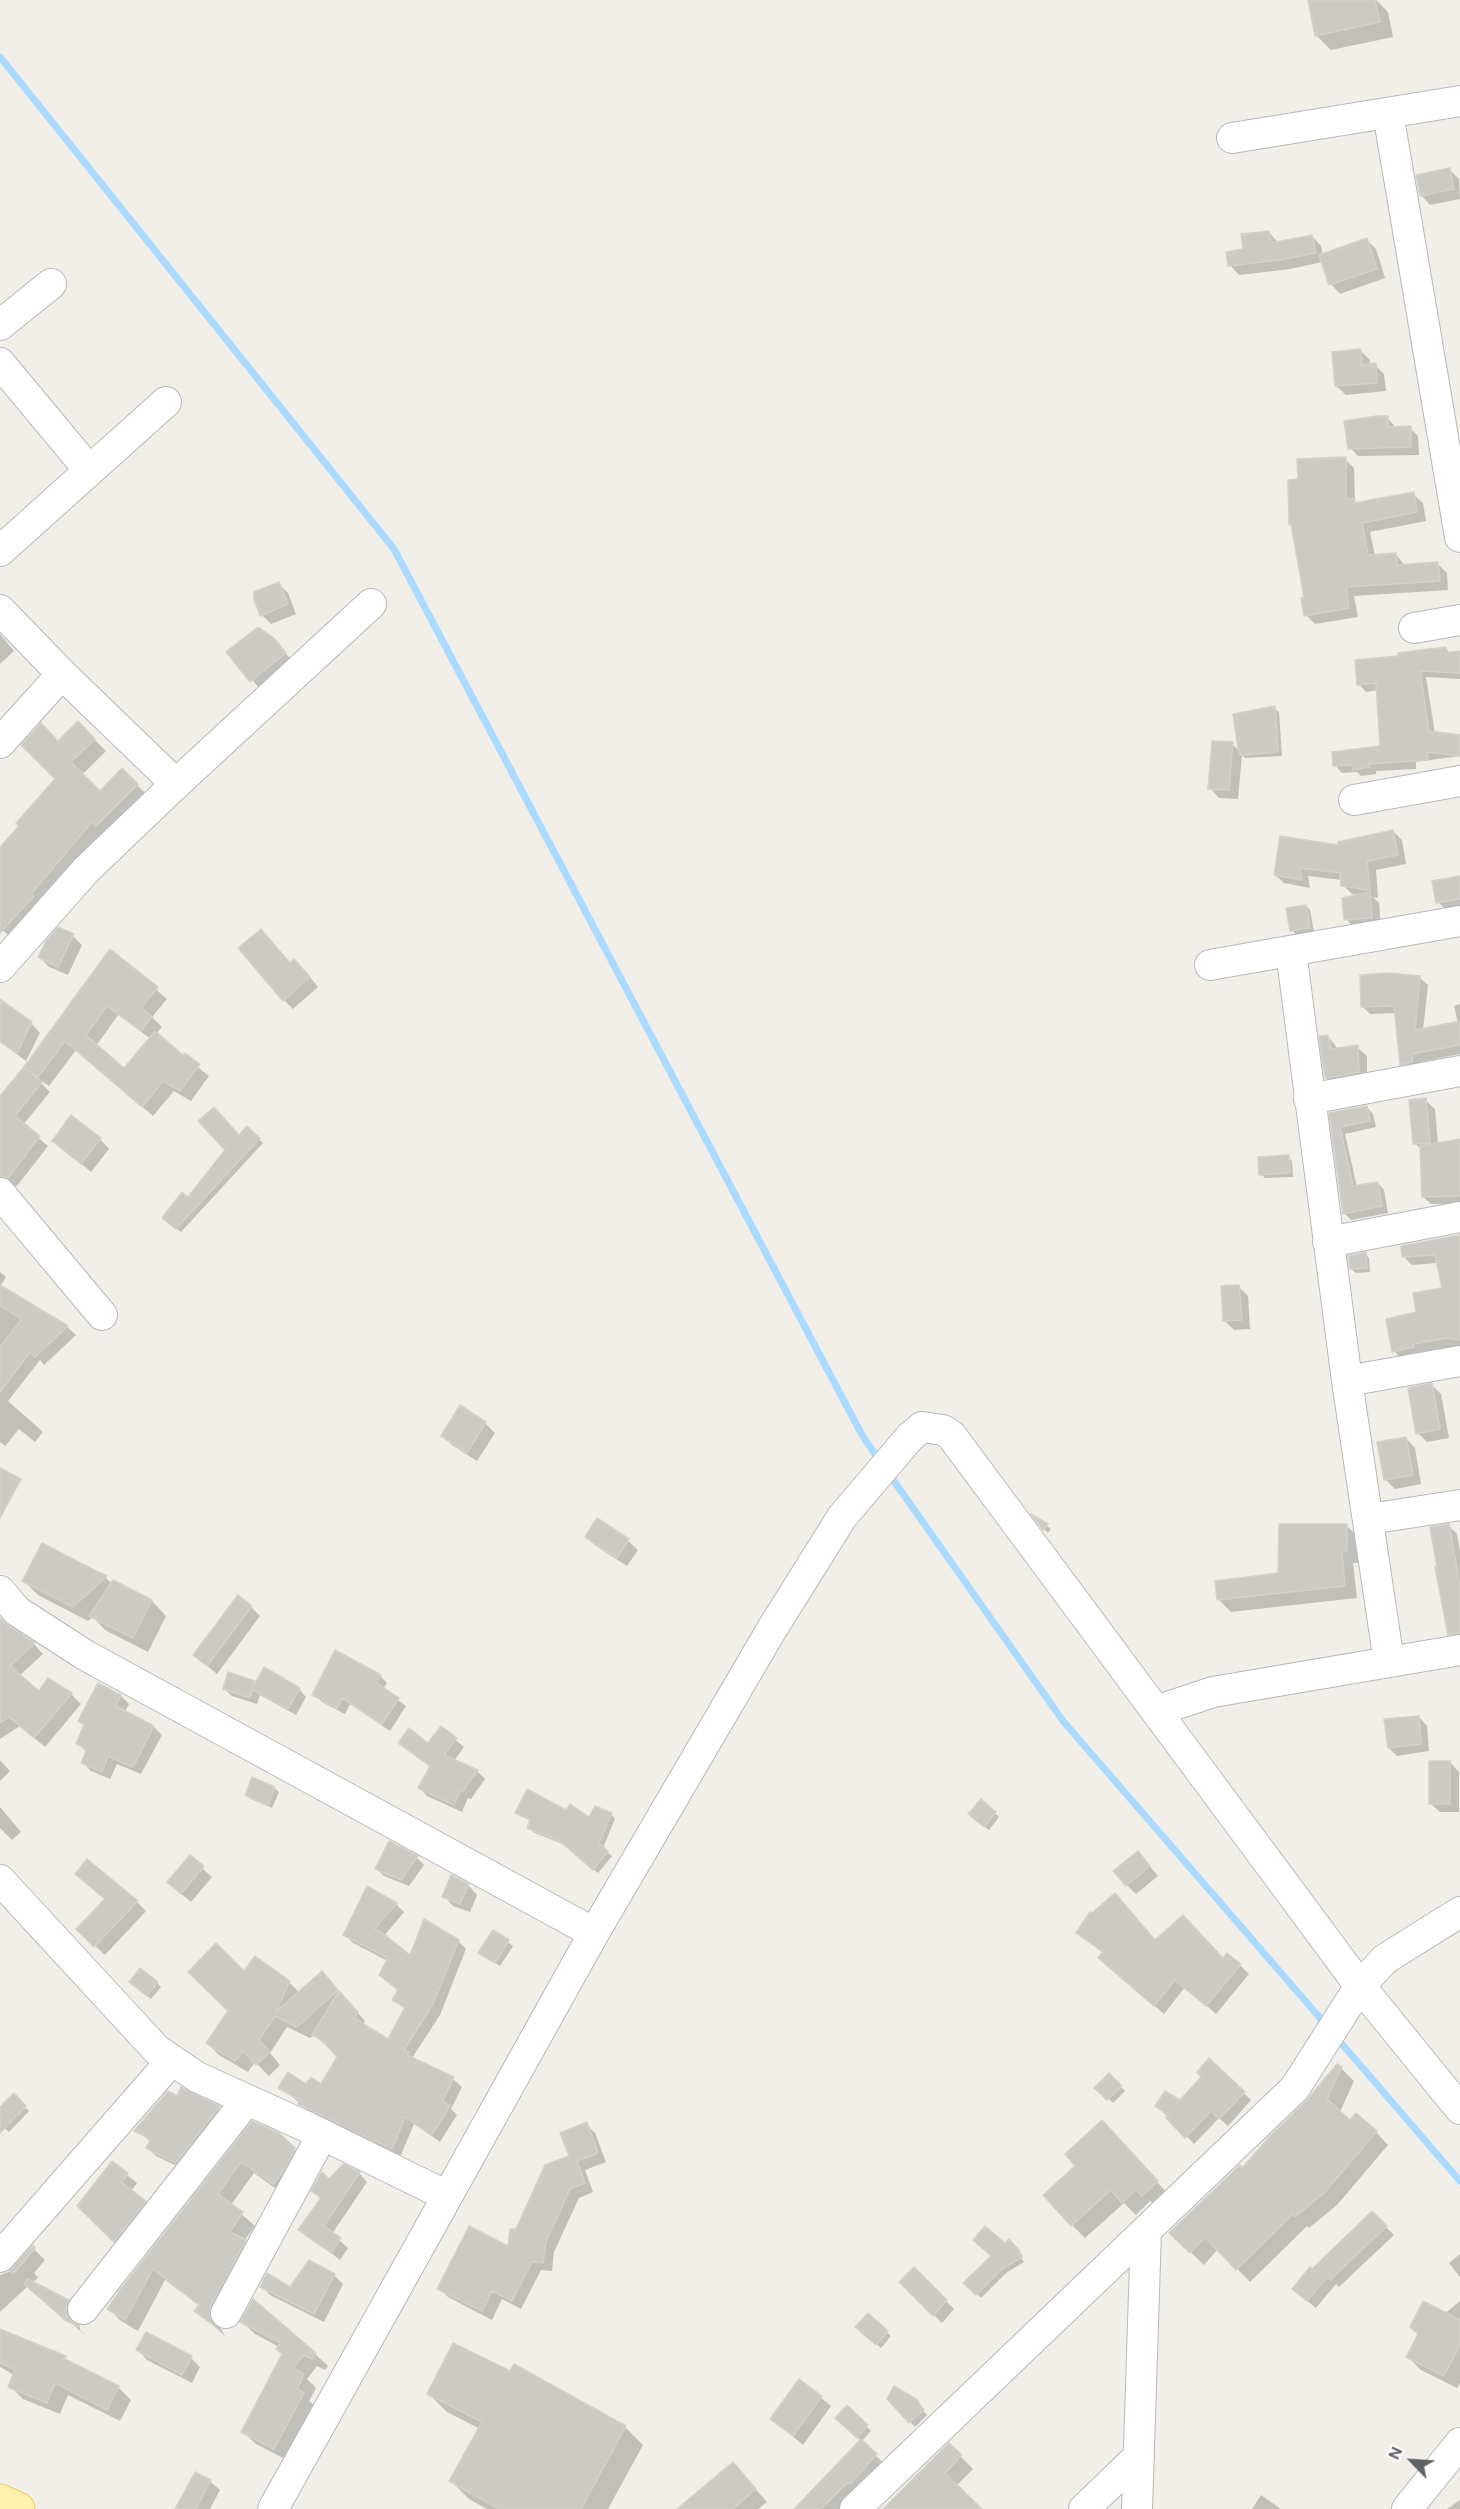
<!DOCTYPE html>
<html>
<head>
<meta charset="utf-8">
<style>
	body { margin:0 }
	#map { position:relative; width:1460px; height:2509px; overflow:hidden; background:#f1efe8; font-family:"DM Sans",sans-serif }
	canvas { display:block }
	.north { position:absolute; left:1382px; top:2431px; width:60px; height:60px; -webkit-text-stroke:4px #fff; paint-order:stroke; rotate:295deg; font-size:16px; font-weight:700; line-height:24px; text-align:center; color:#5f6368 }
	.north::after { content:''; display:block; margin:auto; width:21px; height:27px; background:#5f6368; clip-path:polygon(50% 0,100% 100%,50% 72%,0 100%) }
</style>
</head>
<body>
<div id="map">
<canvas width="1460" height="2509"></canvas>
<div class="north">N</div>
</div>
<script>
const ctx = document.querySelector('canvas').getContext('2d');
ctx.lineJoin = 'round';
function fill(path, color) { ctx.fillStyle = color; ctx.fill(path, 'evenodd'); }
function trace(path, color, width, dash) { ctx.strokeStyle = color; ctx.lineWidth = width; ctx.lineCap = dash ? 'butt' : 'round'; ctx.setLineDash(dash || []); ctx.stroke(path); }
fill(new Path2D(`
	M1309,0H1376L1388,12L1393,37L1331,50L1316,35Z
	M1450,170L1459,179L1460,199L1430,205L1421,195Z
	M1269,232L1278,243L1312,236L1321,246L1323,255L1367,240L1376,249L1385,278L1340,294L1331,284L1323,262L1290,269L1239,275L1230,265L1245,250Z
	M1361,351L1370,360V365H1375L1384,374L1386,391L1346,395L1336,386Z
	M1387,417L1396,428H1410L1418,436L1419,455L1358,456L1350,448Z
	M1345,459L1354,468L1355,502L1357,504L1413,494L1423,503L1426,521L1370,532L1375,556L1396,554L1405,566L1438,564L1447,573L1448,590L1354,596L1358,617L1315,624L1306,615V599L1293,526L1291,524L1299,481Z
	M279,584L288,593L296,614L271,624L262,615Z
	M0,634L14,651L0,664Z
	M273,639L294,663L261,690L228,652Z
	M1445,648L1451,654L1460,652V679L1426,677L1435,734L1460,737V756L1416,762V769L1376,771V774L1361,776L1357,772L1342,773L1335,765L1381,748L1378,690L1366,692L1359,684L1400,657Z
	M1274,708L1279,712L1282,756L1245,758L1242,755L1238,799L1219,798L1210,788L1232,744L1240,752Z
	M78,723L106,751L82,775L100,793L122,770L149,797L17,942L0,928V850L57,779L58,743Z
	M1393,831L1402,840L1406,864L1376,870L1378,898L1373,897L1379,903L1381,927L1355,929L1346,919L1360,895L1352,894L1343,885L1342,880L1308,876L1310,888L1284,883L1275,875L1340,846Z
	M1460,878V906L1445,909L1437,901Z
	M1306,906L1310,910L1314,932L1296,935L1292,930Z
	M73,936L82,945L68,975L49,967L40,957Z
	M111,951L167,999L152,1017L162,1027L156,1034L209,1076L191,1101L174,1091L153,1116L76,1050L49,1086L42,1081L40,1082L50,1092L23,1125L48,1146L17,1186L11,1185L0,1176V1098L33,1073L26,1067ZM118,1015L151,1039L124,1070L96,1046Z
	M291,964L304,970L318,987L293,1009L284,1000Z
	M1419,977L1428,985L1423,1030L1458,1023L1454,1006L1460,1004V1054L1420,1062L1419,1070L1409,1072L1401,1064L1396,1013L1370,1014L1362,1006Z
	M0,1006L31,1023L40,1033L26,1061L0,1042Z
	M1328,1036L1338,1049L1357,1047L1367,1056V1081L1336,1087L1326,1078L1321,1037Z
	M1425,1100L1435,1109L1438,1144L1460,1140V1204H1431L1423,1197L1422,1151L1415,1143Z
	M1367,1107L1373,1114L1376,1127L1345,1134L1357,1187L1378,1183L1384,1190L1388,1213L1351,1220L1344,1213L1331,1114Z
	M247,1128L263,1143L181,1232L168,1222Z
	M100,1139L109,1149L91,1172L53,1140Z
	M1288,1157L1292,1161L1293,1177L1265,1178L1261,1174Z
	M1460,1236V1347L1402,1360L1394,1351L1418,1314L1444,1289L1438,1263L1412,1265L1403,1256Z
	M1365,1254L1369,1258L1370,1272L1356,1273L1351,1269Z
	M0,1272L6,1277L0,1287Z
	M0,1287L67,1327L76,1335L44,1365L40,1360L8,1401L43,1432L35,1442L19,1429L5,1446L0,1442Z
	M1239,1287L1248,1296L1250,1329L1234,1330L1225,1321Z
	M1432,1385L1441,1394L1449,1438L1427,1442L1418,1433Z
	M460,1408L485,1423L495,1433L477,1461L452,1445L443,1436Z
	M1406,1438L1415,1448L1421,1484L1395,1489L1385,1479Z
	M1036,1518L1051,1529L1048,1533L1044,1529Z
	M597,1520L628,1541L638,1550L627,1566L596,1546L587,1536Z
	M1347,1526L1359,1538V1563H1353L1357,1598L1231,1612L1219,1600L1280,1575Z
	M1449,1526L1457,1534L1460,1552V1638H1457L1449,1630L1438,1568Z
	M43,1545L106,1578L112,1584L113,1582L152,1601L166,1616L148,1652L105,1630L93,1617L88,1621L38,1595L24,1581Z
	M251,1607L260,1616L217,1674L194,1655Z
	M0,1618L9,1628L34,1644L43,1654L19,1676L40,1693L49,1680L71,1694L81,1704L45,1747L20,1726L0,1739Z
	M380,1676L387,1683L383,1689L406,1706L390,1731L350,1704L345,1714L322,1702L314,1694Z
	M254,1682L299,1689L306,1697L296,1715L260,1695L257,1704L232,1696L224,1689Z
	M121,1696L129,1704L125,1712L154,1727L162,1735L141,1774L117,1764L110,1779L91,1771L83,1763L87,1752L77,1743L85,1726L80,1721Z
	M1419,1717L1427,1726L1429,1751L1397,1756L1389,1748Z
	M441,1728L464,1747L454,1761L477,1771L485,1779L471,1799L468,1798L462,1812L427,1796L420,1788L431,1768L400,1743L429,1745Z
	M0,1760L10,1771L0,1781Z
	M1450,1762L1459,1772V1812H1440L1430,1803Z
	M274,1788L279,1792L272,1808L251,1799L246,1795Z
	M0,1807L21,1832L12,1840L0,1828Z
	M566,1812L590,1820L611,1814L615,1819L603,1848L612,1856L598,1873L567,1846L533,1832L529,1828L531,1822L517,1813Z
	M995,1813L999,1817L989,1830L974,1818Z
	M190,1857L212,1877L191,1902L178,1891Z
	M417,1858L424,1865L409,1886L384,1876L377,1869Z
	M1147,1863L1158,1876L1136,1894L1127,1885Z
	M77,1874L137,1902L146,1911L105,1955L78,1929L107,1900Z
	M468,1885L477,1895L470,1912L453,1906L444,1896Z
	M396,1904L404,1912L384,1936L410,1957L458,1941L466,1949L440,2015L412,2058L453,2079L462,2087L451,2109L457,2115L440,2142L414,2124L400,2157L308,2112L300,2103L280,2087L322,2086L339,2057L314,2035L310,2038L287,2027L270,2053L280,2065L269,2076L255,2062L248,2072L219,2055L207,2043L230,2011L244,1973L289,1982L300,1993L333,1985L365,2021L363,2025L389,2042L405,2009L394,2000L399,1991L388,1961L353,1943L345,1935Z
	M1124,1904L1156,1941L1240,1965L1249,1974L1216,2014L1185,1987L1164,2014L1109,1967L1104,1954L1078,1933Z
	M494,1932L513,1946L500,1966L480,1953Z
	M157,1983L161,1987L151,1999L135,1986Z
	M1209,2061L1251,2100L1228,2126L1219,2118L1194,2144L1157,2106L1180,2102L1203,2077Z
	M1341,2068L1354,2081L1340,2112L1350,2122L1376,2132L1388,2145L1337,2205L1309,2228L1307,2226L1250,2282L1218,2249L1204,2265L1171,2233L1243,2169Z
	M1109,2075L1125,2091L1113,2103L1097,2088Z
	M182,2089L219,2108L227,2116L185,2170L156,2156L148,2148L151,2142L136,2130L178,2098Z
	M14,2096L29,2111L9,2132L0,2124V2109Z
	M253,2123L294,2149L307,2162L285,2195L254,2173L231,2205L255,2226L244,2241L257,2254L222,2318L220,2327L225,2336L196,2311L200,2306L165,2280L138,2331L121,2321L109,2309Z
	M586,2124L595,2133L606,2162L585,2170L593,2192L579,2198L554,2252L552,2271L541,2270L521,2309L502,2299L492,2320L448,2297L439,2288L509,2248L517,2231L571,2157Z
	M1114,2135L1169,2195L1156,2207L1150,2201L1136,2215L1124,2203L1085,2238L1072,2225Z
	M112,2163L137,2183L131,2191L154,2211L124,2250L79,2206Z
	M359,2173L367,2182L332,2234L348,2248L340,2260L300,2229L322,2200L313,2191L329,2181Z
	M1372,2213L1394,2235L1339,2287L1336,2284L1316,2308L1302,2297L1312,2271Z
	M1009,2241L1023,2256L1021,2258L1024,2262L1006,2273L981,2298L966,2283Z
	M33,2248L45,2260L34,2273L38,2278L32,2283L68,2301L81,2314L79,2321L80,2330L86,2336L28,2286L0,2312V2275L14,2270Z
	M1460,2254V2277L1449,2263Z
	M914,2270L954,2309L942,2323L901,2282Z
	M334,2275L343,2284L324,2322L270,2295L262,2287L290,2289Z
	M1460,2301V2383L1457,2388L1421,2370L1408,2357L1420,2334Z
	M868,2315L891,2336L881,2348L862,2331Z
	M242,2322L315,2354L328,2366L325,2370L317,2366L307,2379L316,2388L309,2401L315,2406L287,2460L256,2444L243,2432L284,2354L279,2347L255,2334Z
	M0,2339L65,2358L71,2364L118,2387L131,2400L120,2421L68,2395L60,2414L23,2399L10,2386L14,2375L0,2367Z
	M138,2350L191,2358L200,2367L192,2383L147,2360Z
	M800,2381L831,2406L803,2445L772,2419Z
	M429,2394L625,2427L643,2445L608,2509H487L469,2499L451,2481L480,2429L447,2412Z
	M888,2399L915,2402L927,2415L915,2427Z
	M847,2408L871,2431L861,2442L888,2467L845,2509H796L861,2441L837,2418Z
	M949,2445L973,2469L956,2486L980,2509H885Z
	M733,2464L767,2502L758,2509H679Z
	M210,2481L220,2490L210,2509H177Z
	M1261,2495L1278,2507L1280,2509H1252Z
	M1460,2500V2509H1447Z`), '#0003');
trace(new Path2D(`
	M0,57L394,549L862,1435L879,1460
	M889,1474L1063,1721L1327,2026
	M1336,2037L1460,2181`), '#aadaff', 7);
const building = new Path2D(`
	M1308,0H1375L1380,22L1315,36Z
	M1450,168L1454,189L1420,196L1416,175Z
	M1269,231L1271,243L1312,235L1316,253L1280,260L1228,266L1226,252L1243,249L1241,234Z
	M1367,238L1377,269L1329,285L1319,255Z
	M1361,349L1362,365L1376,363L1377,383L1335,386L1332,352Z
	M1377,416H1388V427L1411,426V447L1348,449L1344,421Z
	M1346,457V499L1353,498L1354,503L1414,492L1417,512L1362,523L1368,555L1396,553L1397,565L1438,562L1440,581L1346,587L1349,608L1304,616L1301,598L1304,597L1291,524H1289L1288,480L1298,479L1297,459Z
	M279,582L288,604L260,616L254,600V592Z
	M258,627L274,638L286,653L250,682L226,652Z
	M1446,647V653L1460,651V673L1420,671L1429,731L1460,735L1459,756L1427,752L1428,760L1369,764L1370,767L1353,770L1352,765L1333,766L1332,752L1380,746L1376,683L1357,685L1355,660L1398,656V653Z
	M1275,706L1278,752L1239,755L1233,714Z
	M78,721L95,739L71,762L100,791L122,768L138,784L96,826L92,822L31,894L34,896L0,933V847L19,826L16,823L55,779L21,745L41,723L58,741Z
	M1212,741L1233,742L1229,790L1208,789Z
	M1393,830L1398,855L1367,861L1370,890L1341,886L1340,873L1300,868L1302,880L1274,875L1280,836L1338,845V842Z
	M1460,876V899L1436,903L1432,881Z
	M1370,892L1372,918L1344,920L1342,898Z
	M1306,905L1310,928L1290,931L1286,908Z
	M58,927L74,934L58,967L38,957L46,941Z
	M261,929L290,963L294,959L310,977L283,1001L238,948Z
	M110,949L158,987L141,1008L152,1016L141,1031L107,1006L86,1035L124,1068L155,1031L183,1055L185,1053L200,1064L180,1091L163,1081L142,1107L65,1041L38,1077L24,1067Z
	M1388,973L1420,976L1415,1030L1460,1021V1045L1417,1053L1412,1055V1062L1400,1065L1394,1006L1361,1007L1360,975Z
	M0,999L32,1022L17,1053L0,1041Z
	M1328,1035L1331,1049L1358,1045L1359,1072L1325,1078L1319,1036Z
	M24,1067L42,1082L15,1116L40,1136L8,1178L0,1176V1096Z
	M1426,1098L1430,1143L1413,1144L1409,1100Z
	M1367,1106L1370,1121L1340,1127L1353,1186L1378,1182L1382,1206L1343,1214L1329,1113Z
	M214,1107L239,1135L247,1126L260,1138L176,1229L162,1218L182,1192L188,1197L225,1150L198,1121Z
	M71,1115L101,1138L81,1164L52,1141Z
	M1460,1139V1196L1422,1197L1420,1146Z
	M1289,1155L1290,1173L1259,1175L1258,1157Z
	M1460,1235V1340L1447,1338L1413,1344L1414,1347L1392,1352L1386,1319L1416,1312L1413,1293L1442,1288L1435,1255L1402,1257L1401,1246Z
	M1366,1252L1367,1268L1350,1269L1348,1256Z
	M0,1285L68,1326L35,1357L30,1352L0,1392V1347L22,1319L0,1306Z
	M1239,1285L1242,1320L1223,1321L1221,1286Z
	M1432,1383L1440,1429L1416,1434L1408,1388Z
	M460,1405L486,1422L467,1453L441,1436Z
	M1406,1437L1413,1475L1384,1480L1377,1442Z
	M0,1468L21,1479L0,1518Z
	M1031,1514L1048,1524L1043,1530Z
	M597,1518L629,1539L617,1558L585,1537Z
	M1279,1524H1347V1551H1342L1345,1586L1217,1600L1215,1581L1278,1573Z
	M1449,1524L1460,1586V1633L1448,1635L1435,1567H1437L1430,1527Z
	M42,1543L94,1570L107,1576L73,1607L22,1581Z
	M113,1580L152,1600L133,1638L89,1616Z
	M238,1595L252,1606L207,1666L193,1655Z
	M0,1618L8,1625L35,1643L10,1666L39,1691L48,1678L72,1693L34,1738L9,1717L0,1723Z
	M335,1650L381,1675L375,1682L399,1698L382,1724L342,1698L337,1708L312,1695Z
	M264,1667L300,1688L288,1709L252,1689L250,1698L223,1689L228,1672L255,1681L253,1687Z
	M98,1683L121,1695L116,1706L154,1726L133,1767L108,1756L102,1772L81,1763L87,1749L76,1744L84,1725L78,1721Z
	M1419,1716L1421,1744L1388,1748L1384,1719Z
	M441,1726L457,1738L444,1755L478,1770L462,1792L460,1791L454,1805L418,1788L430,1766L398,1743L409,1728L428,1743Z
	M1429,1761H1450V1804H1429Z
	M252,1777L275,1787L268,1805L245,1795Z
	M527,1789L566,1810L570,1804L589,1817L595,1806L612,1813L599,1843L608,1851L593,1870L561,1842L527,1828L530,1820L515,1813Z
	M981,1799L996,1812L984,1827L968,1814Z
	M389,1841L418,1856L401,1880L375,1869Z
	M1138,1851L1150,1866L1126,1886L1113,1871Z
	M190,1855L204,1866L181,1894L167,1882Z
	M87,1859L138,1901L94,1947L76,1929L105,1899L75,1874Z
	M451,1875L469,1884L460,1904L442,1897Z
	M367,1886L397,1903L374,1929L385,1935L410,1955L424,1919L459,1940L432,2006L404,2050L409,2052L407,2055L454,2077L443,2101L450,2106L432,2135L405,2117L392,2149L298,2104L300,2100L278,2088L288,2072L306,2084L311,2077L321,2084L337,2057L321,2039L312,2035L339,1991L358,2012L354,2018L388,2039L405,2007L392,2000L398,1990L379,1975L388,1958L343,1935Z
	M1115,1893L1155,1940L1183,1915L1223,1958L1227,1953L1241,1964L1206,2006L1175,1980L1154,2006L1098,1958L1103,1952L1076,1933L1090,1912L1092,1913Z
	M493,1930L509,1940L495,1963L478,1953Z
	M216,1943L244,1971L255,1956L290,1981L276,2012L322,1971L338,1990L297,2027L275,2016L259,2040L270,2052L256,2065L243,2051L235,2061L206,2043L228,2011L188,1972Z
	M140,1968L158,1982L147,1996L129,1982Z
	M1209,2058L1245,2092L1219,2119L1211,2111L1185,2138L1166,2118L1169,2115L1155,2106L1165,2091L1180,2100L1201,2077L1197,2072Z
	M1337,2064L1342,2067L1327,2099L1350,2120L1356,2113L1377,2131L1324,2193L1295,2217L1293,2214L1236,2270L1205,2237L1190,2253L1169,2233L1240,2165L1243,2167L1270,2136L1307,2100Z
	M1109,2073L1122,2086L1107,2100L1094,2088Z
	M181,2087L220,2106L176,2163L146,2148L151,2139L134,2131L168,2091L177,2096Z
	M14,2093L26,2106L0,2133V2107Z
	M1102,2120L1158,2181L1142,2196L1136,2189L1122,2203L1111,2190L1071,2226L1043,2195L1075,2166L1065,2154Z
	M252,2121L279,2133L295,2148L283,2172L273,2184L241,2162L218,2194L243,2212L230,2232L246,2240L211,2305L209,2314L217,2328L194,2311L199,2305L153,2269L125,2320L107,2309L120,2290Z
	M587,2122L598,2153L577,2161L585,2183L570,2189L546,2242L543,2263L532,2262L512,2301L492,2291L482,2311L437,2289L469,2226L508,2246L510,2229H516L545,2165L569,2156L560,2133Z
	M112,2161L128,2173L121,2182L146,2201L114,2242L77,2206Z
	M343,2164L360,2172L324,2226L341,2238L331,2253L298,2230L321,2198L311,2191L322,2172L329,2179Z
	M1372,2211L1387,2226L1330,2280L1327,2277L1307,2301L1292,2289L1310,2267L1312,2269Z
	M985,2226L1005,2243L1009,2239L1020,2251L1018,2254L1022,2257L1002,2269L976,2295L963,2283L991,2256L973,2240Z
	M33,2245L35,2248L13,2274L9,2271Z
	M309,2260L335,2274L314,2314L260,2287L267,2273L290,2287Z
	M914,2267L947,2300L933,2316L899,2282Z
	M28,2279L69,2300L66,2307L67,2315L79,2327L65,2320L24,2284Z
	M253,2299L316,2353L312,2359L304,2355L293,2368L304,2374L297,2389L304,2393L274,2449L241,2432L282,2354L276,2349L281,2343L240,2322Z
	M1423,2301L1460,2320V2345L1444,2376L1406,2357L1418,2334L1410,2327Z
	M868,2313L888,2331L876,2345L855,2327Z
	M0,2329L66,2356L65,2359L119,2386L107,2410L55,2383L47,2403L8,2387L15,2369L0,2363Z
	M146,2332L192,2356L182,2375L136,2350Z
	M453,2343L510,2371L514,2364L626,2426L581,2509H499L449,2481L482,2422L427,2394Z
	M799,2379L822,2396L793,2436L770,2419Z
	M894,2386L916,2399L924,2410L909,2423L887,2399Z
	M847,2405L868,2425L857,2438L835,2418Z
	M861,2439L877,2454L850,2484L848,2482L821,2509H794Z
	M949,2443L962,2455L945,2473L982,2509H883Z
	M733,2462L756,2489L733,2509H677Z
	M195,2472L211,2480L196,2509H175Z`);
fill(building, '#cccac5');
trace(building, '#d6d1c6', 1.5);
const minor = new Path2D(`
	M1388,113L1460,537
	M1232,138L1460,101
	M0,325L51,284
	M0,363L89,470
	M0,551L166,402
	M0,610L62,674L176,784
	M1414,628L1460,620
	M0,743L62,674
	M1354,800L1460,781
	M1291,951L1347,1381L1389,1662
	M1210,965L1460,921
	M0,967L87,869L176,784L371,604
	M1309,1099L1460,1071
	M0,1193L102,1315
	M1328,1242L1460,1217
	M1347,1381L1460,1361
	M1369,1519L1460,1505
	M0,1591L17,1611L85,1655L594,1933
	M1156,1711L1213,1692L1460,1650
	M0,1880L157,2050L197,2077L307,2127L447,2196
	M0,2257L172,2060
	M83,2309L247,2100
	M226,2313L322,2135
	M273,2509L594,1933L772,1629L842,1517L910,1437L922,1427L943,1430L951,1435L1360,1986L1460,2109
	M855,2509L1295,2088L1360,1986L1385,1959L1460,1912
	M1084,2509L1139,2456
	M1137,2509L1146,2231
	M1407,2509L1460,2443`);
const major = new Path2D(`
	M0,2501L18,2509`);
trace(minor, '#b5b8bc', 32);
trace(major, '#f2c960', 35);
trace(minor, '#fff', 30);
trace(major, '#fff2af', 33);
</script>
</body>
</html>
